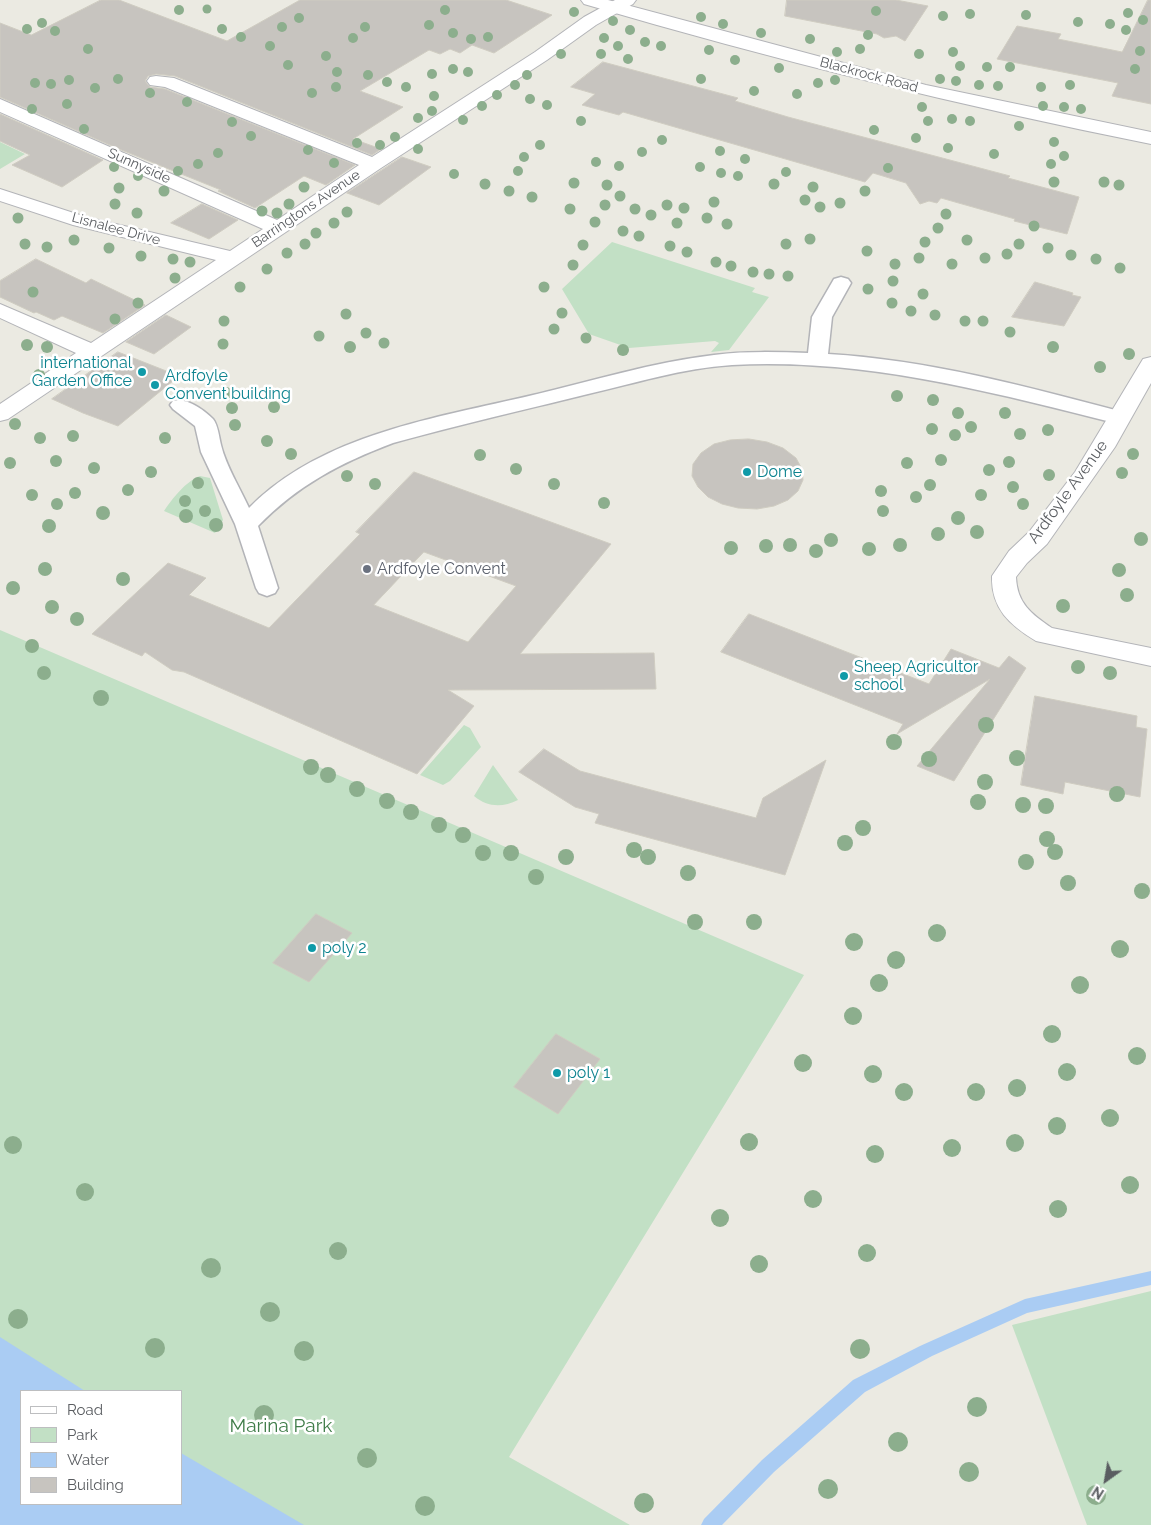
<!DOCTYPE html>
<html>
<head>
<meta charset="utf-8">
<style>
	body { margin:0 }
	#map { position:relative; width:1151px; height:1525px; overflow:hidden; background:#ebeae2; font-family:Raleway,sans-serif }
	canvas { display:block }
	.legend { position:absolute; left:20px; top:1390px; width:162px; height:115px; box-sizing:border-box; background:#fff; border:1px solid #bdbec0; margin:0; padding:6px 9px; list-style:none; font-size:15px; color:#5a5d61 }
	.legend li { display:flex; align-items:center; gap:10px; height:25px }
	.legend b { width:25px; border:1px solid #bdbec0 }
	.north { position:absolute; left:1081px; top:1455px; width:50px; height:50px; -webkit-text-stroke:4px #fff; paint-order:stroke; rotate:212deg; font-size:14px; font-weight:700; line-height:20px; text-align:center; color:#5a5d61 }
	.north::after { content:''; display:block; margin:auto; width:18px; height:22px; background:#5a5d61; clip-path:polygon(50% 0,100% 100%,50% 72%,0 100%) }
</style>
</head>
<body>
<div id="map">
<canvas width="1151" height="1525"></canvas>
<ul class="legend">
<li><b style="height:6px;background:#fff"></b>Road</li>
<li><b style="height:14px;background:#c2e0c5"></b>Park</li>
<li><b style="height:14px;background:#aaccf3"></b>Water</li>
<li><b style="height:14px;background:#c7c4bf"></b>Building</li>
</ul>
<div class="north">N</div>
</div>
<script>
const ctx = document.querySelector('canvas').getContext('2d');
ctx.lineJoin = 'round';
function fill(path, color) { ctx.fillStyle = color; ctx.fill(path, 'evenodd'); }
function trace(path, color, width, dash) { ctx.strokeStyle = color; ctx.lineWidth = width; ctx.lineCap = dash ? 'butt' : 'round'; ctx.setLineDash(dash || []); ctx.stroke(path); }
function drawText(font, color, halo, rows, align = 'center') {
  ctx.font = font + ' Raleway,sans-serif'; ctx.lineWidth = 5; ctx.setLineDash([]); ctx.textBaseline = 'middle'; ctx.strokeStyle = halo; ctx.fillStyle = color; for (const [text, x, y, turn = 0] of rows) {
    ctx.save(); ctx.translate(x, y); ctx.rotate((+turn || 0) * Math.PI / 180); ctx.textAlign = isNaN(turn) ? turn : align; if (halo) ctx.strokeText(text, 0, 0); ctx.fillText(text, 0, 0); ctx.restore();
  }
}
fill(new Path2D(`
	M0,142L25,154L0,169Z
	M612,242L755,288L752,292L769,297L729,350L711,352L719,343L715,341L629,348L589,334L562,289Z
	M200,476L210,478L223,520L215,533L164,511C172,499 186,481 200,476Z
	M0,630L804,975L509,1457L630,1525H0ZM21,1391H181V1504H21Z
	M464,725L470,728L481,747L450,781L443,785L420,775Z
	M493,765L518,800C502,808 487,807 474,796Z
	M1151,1291V1525H1087L1012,1325Z`), '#c2e0c5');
fill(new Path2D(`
	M0,1337L85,1391H21V1504H181V1453L304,1525H0Z`), '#aaccf3');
fill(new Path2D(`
	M1151,1271V1285L1027,1313L932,1356L865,1392L774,1472L722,1525H701L704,1519L762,1460L853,1380L920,1346L1025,1299Z`), '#aaccf3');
const building = new Path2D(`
	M101,0H119L227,41L300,0H506L552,15L494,53L472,45L460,53L450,49L440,54L429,50L360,91L403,107L353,139L381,149L372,155L175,76L156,74L148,76L145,81L150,87L165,89L355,165L326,185L304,176L255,208L218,191L221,190L119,149L0,97V23L31,35Z
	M787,0H896L928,6L905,41L896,36L884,38L877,34L785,16Z
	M1148,0H1151V104L1112,96L1118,83L997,59L1017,26L1061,34L1058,39L1122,52Z
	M603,62L738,98L735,101L788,117L1010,176L1008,178L1079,197L1067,234L1014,221L1015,219L941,198L937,203L929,201L920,204L906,183L873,173L865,182L623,112L619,115L582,105L595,94L571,87Z
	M0,114L103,160L62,187L12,165L30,155L0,141Z
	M402,157L431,167L379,205L347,193Z
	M202,204L238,220L209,239L171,223Z
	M36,259L86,283L91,279L145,305L103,333L62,316L54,320L36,312L34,313L0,297V281Z
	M1035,282L1073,293L1072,295L1081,297L1064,326L1012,317Z
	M166,315L191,327L154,354L126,342Z
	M118,352L179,376L118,426L83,413L52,399Z
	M749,439L767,442L783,448L796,458L802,469L803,480L798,491L788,500L774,506L757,509L738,508L722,504L708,497L698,487L692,476L693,464L701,453L714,444L730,440Z
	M414,472L611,544L520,654L654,653L656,689L448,690L474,706L417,774L184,672L172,670L145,652L142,656L92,634L168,563L206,578L189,595L269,628L360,534L356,532ZM424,552L516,586L468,642L374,605Z
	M749,614L929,684L951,649L999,668L1009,656L1026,668L954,781L917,766L990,679L897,734L903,724L721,652Z
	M1035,696L1137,716L1136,727L1147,729L1140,797L1065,782L1063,794L1021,785Z
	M544,749L580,771L756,818L763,798L826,760L785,875L595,823L599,814L575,807L519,772Z
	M316,914L352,933L309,982L273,963Z
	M556,1034L600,1059L558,1114L514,1087Z`);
fill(building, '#c7c4bf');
trace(building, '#cfccc1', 1);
const service = new Path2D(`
	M841,277L848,279L851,283L832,317L828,354C929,360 1029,387 1126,413L1129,418L1126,423L1119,424C990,392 866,358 732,365C683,368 636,383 588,394C523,410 458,425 393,443C340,463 298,485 258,526L278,588L275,593L267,596L259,593L256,588L235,524L201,452L195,426L173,409L170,405L173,401C186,397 203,409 213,419C218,425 219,437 221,445C226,466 240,488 249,508C322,434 436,418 533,395C593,381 653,362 714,355C745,351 777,352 808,353L812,317L834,279Z`);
const minor = new Path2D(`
	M615,0H636L633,4L596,25L547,60L381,168L8,419L0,421V404L76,353L0,318V304L91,343L216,260L73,225L0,201V189L86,217L230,251L263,229L0,112V99L277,220L359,165L165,87L150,85L147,81L150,77L156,76L174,78L372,157L535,52L584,17Z
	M1151,357V383L1115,447L1047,544L1027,563L1016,577C1017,603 1031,614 1052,628L1151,648V666L1036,641C1010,625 991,609 992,576L1009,551L1029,532L1075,472L1143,359Z`);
const tertiary = new Path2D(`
	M581,0H608L926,85L1151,132V144C960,106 771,59 584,4Z`);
trace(service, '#b3b4b8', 3);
trace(minor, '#b3b4b8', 2);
trace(tertiary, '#b3b4b8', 2);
fill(service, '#fff');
fill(minor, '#fff');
fill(tertiary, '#fff');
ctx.fillStyle = '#8cae8d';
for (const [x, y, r] of [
	[207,9,4.5],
	[179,10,5],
	[445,10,5],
	[876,11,5],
	[574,12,5],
	[1128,13,5],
	[970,14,5],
	[1026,15,5],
	[943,16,5],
	[701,17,5],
	[299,18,5],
	[1143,20,5],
	[613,21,5],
	[1078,22,5],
	[42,23,5],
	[723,24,5],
	[1110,24,5],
	[429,25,5],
	[282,27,5],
	[365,27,5],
	[27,29,5],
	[222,29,5],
	[630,30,5],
	[1126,30,5],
	[55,31,5],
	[453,33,5],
	[761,33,5],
	[868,35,5],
	[241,37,5],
	[488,37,5],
	[353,38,5],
	[604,38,5],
	[471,39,5],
	[810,39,5],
	[645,42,5],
	[270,46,5],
	[618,46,5],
	[661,46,5],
	[88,49,5],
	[860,49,5],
	[709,50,5],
	[1140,51,5],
	[837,52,5],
	[953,52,5],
	[561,54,5],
	[601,54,5],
	[919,54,5],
	[326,56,5],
	[628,59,5],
	[735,60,5],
	[288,65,5],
	[960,66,5],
	[987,67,5],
	[1010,67,5],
	[779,68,5],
	[453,69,5],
	[1135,69,5],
	[337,72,5],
	[468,72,5],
	[432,74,5],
	[368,75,5],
	[527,75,5],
	[118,79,5],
	[701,79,5],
	[940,79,5],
	[69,80,5],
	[835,80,5],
	[956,81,5],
	[387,82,5],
	[35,83,5],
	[818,83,5],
	[51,84,5],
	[515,85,5],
	[979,85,5],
	[1070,85,5],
	[998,86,5],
	[336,87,5],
	[406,87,5],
	[1041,87,5],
	[95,88,5],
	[754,91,5],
	[150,93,5],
	[312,93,5],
	[797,94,5],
	[497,95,5],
	[434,96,5],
	[530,99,5],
	[187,102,5],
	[67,104,5],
	[547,105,5],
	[482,106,5],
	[1043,106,5],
	[922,107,5],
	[1064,107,5],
	[32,109,5],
	[1081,109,5],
	[432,111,5],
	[418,118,5],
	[952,119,5],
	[463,120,5],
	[581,121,5],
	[928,121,5],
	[970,121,5],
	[232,122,5],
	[1019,126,5],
	[84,129,5],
	[874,130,5],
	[251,136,5],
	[395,137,5],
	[916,138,5],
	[662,140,5],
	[1054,142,5],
	[357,143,5],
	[380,145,5],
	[540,145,5],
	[948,148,5],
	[418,149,5],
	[308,150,5],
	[720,151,5],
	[642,152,5],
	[218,153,5],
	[994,154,5],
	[1064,156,5],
	[524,157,5],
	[745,159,5],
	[596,162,5],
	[334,163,5],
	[198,164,5],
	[1051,164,5],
	[619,166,5],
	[114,167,5],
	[700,167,5],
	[888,168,5],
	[178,171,5],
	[518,171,5],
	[786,172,5],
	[721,173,5],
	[454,174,5],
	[138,176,5],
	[738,176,5],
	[1054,182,5.5],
	[1104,182,5.5],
	[574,183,5.5],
	[485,184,5.5],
	[774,184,5.5],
	[607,185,5.5],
	[1119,185,5.5],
	[304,187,5.5],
	[813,187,5.5],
	[119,188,5.5],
	[164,191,5.5],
	[509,191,5.5],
	[865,191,5.5],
	[620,196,5.5],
	[532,197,5.5],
	[805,200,5.5],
	[714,202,5.5],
	[840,203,5.5],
	[115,204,5.5],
	[289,204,5.5],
	[605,205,5.5],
	[667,205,5.5],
	[820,207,5.5],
	[684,208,5.5],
	[570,209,5.5],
	[635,209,5.5],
	[262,211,5.5],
	[347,212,5.5],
	[137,213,5.5],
	[277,213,5.5],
	[946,214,5.5],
	[651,215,5.5],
	[18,218,5.5],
	[707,218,5.5],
	[595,222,5.5],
	[334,223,5.5],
	[677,223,5.5],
	[727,224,5.5],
	[1034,226,5.5],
	[938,228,5.5],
	[623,231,5.5],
	[316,233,5.5],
	[639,236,5.5],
	[810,239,5.5],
	[74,240,5.5],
	[967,240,5.5],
	[925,242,5.5],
	[25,244,5.5],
	[305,244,5.5],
	[786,244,5.5],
	[1019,244,5.5],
	[583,245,5.5],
	[670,246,5.5],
	[47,247,5.5],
	[109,248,5.5],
	[1048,248,5.5],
	[867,251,5.5],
	[687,252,5.5],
	[287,253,5.5],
	[1007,254,5.5],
	[1071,255,5.5],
	[141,256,5.5],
	[919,258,5.5],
	[985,258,5.5],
	[173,259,5.5],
	[1096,259,5.5],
	[190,262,5.5],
	[716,262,5.5],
	[895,264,5.5],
	[952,264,5.5],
	[573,265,5.5],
	[731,266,5.5],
	[1120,268,5.5],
	[267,269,5.5],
	[753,272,5.5],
	[769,274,5.5],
	[788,276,5.5],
	[175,278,5.5],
	[893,281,5.5],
	[240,287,5.5],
	[544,287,5.5],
	[868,289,5.5],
	[33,292,5.5],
	[923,294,5.5],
	[138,303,5.5],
	[892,303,5.5],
	[911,311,5.5],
	[562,313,5.5],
	[346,314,5.5],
	[935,315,5.5],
	[115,319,5.5],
	[224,321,5.5],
	[965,321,5.5],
	[983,321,5.5],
	[554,329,5.5],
	[1010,332,5.5],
	[366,333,5.5],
	[319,336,5.5],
	[586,338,5.5],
	[384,343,5.5],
	[223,344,5.5],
	[27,345,6],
	[47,347,6],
	[350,347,6],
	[1053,347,6],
	[623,350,6],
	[1129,354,6],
	[1100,367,6],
	[39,375,6],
	[226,393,6],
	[897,396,6],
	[933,400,6],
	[274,407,6],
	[232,408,6],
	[958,413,6],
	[1005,413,6],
	[15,424,6],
	[235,425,6],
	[971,427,6],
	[932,429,6],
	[1048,430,6],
	[1020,434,6],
	[955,435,6],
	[73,436,6],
	[40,438,6],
	[165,438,6],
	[267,441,6],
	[291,454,6],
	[1133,454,6],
	[480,455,6],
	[941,460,6],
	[56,461,6],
	[1009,462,6],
	[10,463,6],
	[907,463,6],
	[94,468,6],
	[516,469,6],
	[989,470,6],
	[151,472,6],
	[1122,473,6],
	[1049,475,6],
	[347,476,6],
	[198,483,6],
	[375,484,6],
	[554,484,6],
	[930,485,6],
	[1013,487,6],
	[128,490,6],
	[881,491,6],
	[75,493,6],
	[32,495,6],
	[981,495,6],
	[916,497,6],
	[185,501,6],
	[604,503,6],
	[57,504,6],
	[1023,504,6],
	[205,511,6],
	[883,511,6],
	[103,513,7],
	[186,516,7],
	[958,518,7],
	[216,525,7],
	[49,526,7],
	[977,532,7],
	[938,534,7],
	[1141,539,7],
	[831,540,7],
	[790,545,7],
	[900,545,7],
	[766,546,7],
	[731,548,7],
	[869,549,7],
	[816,551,7],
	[45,569,7],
	[1119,570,7],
	[123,579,7],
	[13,588,7],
	[1127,595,7],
	[1063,606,7],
	[52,607,7],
	[77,619,7],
	[32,646,7],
	[1078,667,7],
	[44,673,7],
	[1110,673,7],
	[101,698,8],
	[986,725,8],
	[894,742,8],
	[1017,758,8],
	[929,759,8],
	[311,767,8],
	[328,775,8],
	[985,782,8],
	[357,789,8],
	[1117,794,8],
	[387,801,8],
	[978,802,8],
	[1023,805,8],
	[1046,806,8],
	[411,812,8],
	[439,825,8],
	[863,828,8],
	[463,835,8],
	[1047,839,8],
	[845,843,8],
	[634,850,8],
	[1055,852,8],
	[483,853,8],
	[511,853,8],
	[566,857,8],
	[648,857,8],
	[1026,862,8],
	[688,873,8],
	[536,877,8],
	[1068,883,8],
	[1142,891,8],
	[695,922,8],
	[754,922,8],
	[937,933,9],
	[854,942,9],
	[1120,949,9],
	[896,960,9],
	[879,983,9],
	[1080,985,9],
	[853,1016,9],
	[1052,1034,9],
	[1137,1056,9],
	[803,1063,9],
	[1067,1072,9],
	[873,1074,9],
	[1017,1088,9],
	[904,1092,9],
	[976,1092,9],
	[1110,1118,9],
	[1057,1126,9],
	[749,1142,9],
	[1015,1143,9],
	[13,1145,9],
	[952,1148,9],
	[875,1154,9],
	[1130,1185,9],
	[85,1192,9],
	[813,1199,9],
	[1058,1209,9],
	[720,1218,9],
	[338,1251,9],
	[867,1253,9],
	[759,1264,9],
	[211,1268,10],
	[270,1312,10],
	[18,1319,10],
	[155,1348,10],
	[860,1349,10],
	[304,1351,10],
	[977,1407,10],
	[264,1415,10],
	[898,1442,10],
	[367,1458,10],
	[969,1472,10],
	[828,1489,10],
	[1096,1495,10],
	[644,1503,10],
	[425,1506,10]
]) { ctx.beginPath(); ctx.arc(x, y, r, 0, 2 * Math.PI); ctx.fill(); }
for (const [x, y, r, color] of [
	[142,372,5,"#0f9aa8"],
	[155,385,5,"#0f9aa8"],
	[747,472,5,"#0f9aa8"],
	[367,569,5,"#6b7280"],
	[844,676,5,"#0f9aa8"],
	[312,948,5,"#0f9aa8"],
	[557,1073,5,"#0f9aa8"]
]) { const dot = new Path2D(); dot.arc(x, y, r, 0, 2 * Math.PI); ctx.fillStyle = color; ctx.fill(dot); trace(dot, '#fff', 2); }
drawText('14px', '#5a5d61', '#fff', [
	["Blackrock Road",869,75,15],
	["Sunnyside",139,166,24],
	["Barringtons Avenue",306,209,-34],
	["Lisnalee Drive",116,229,15]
]);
drawText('16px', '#0d838f', '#fff', [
	["international",132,363,"right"],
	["Garden Office",132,381,"right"],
	["Ardfoyle",165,376],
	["Convent building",165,394],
	["Dome",757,472],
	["Sheep Agricultor",854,667],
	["school",854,685],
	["poly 2",322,948],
	["poly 1",567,1073]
], 'left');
drawText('16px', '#5a5d61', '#fff', [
	["Ardfoyle Avenue",1068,492,-54]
]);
drawText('16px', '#5b616d', '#fff', [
	["Ardfoyle Convent",377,569]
], 'left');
drawText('19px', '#3f7c48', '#fff', [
	["Marina Park",281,1426]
]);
</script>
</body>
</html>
